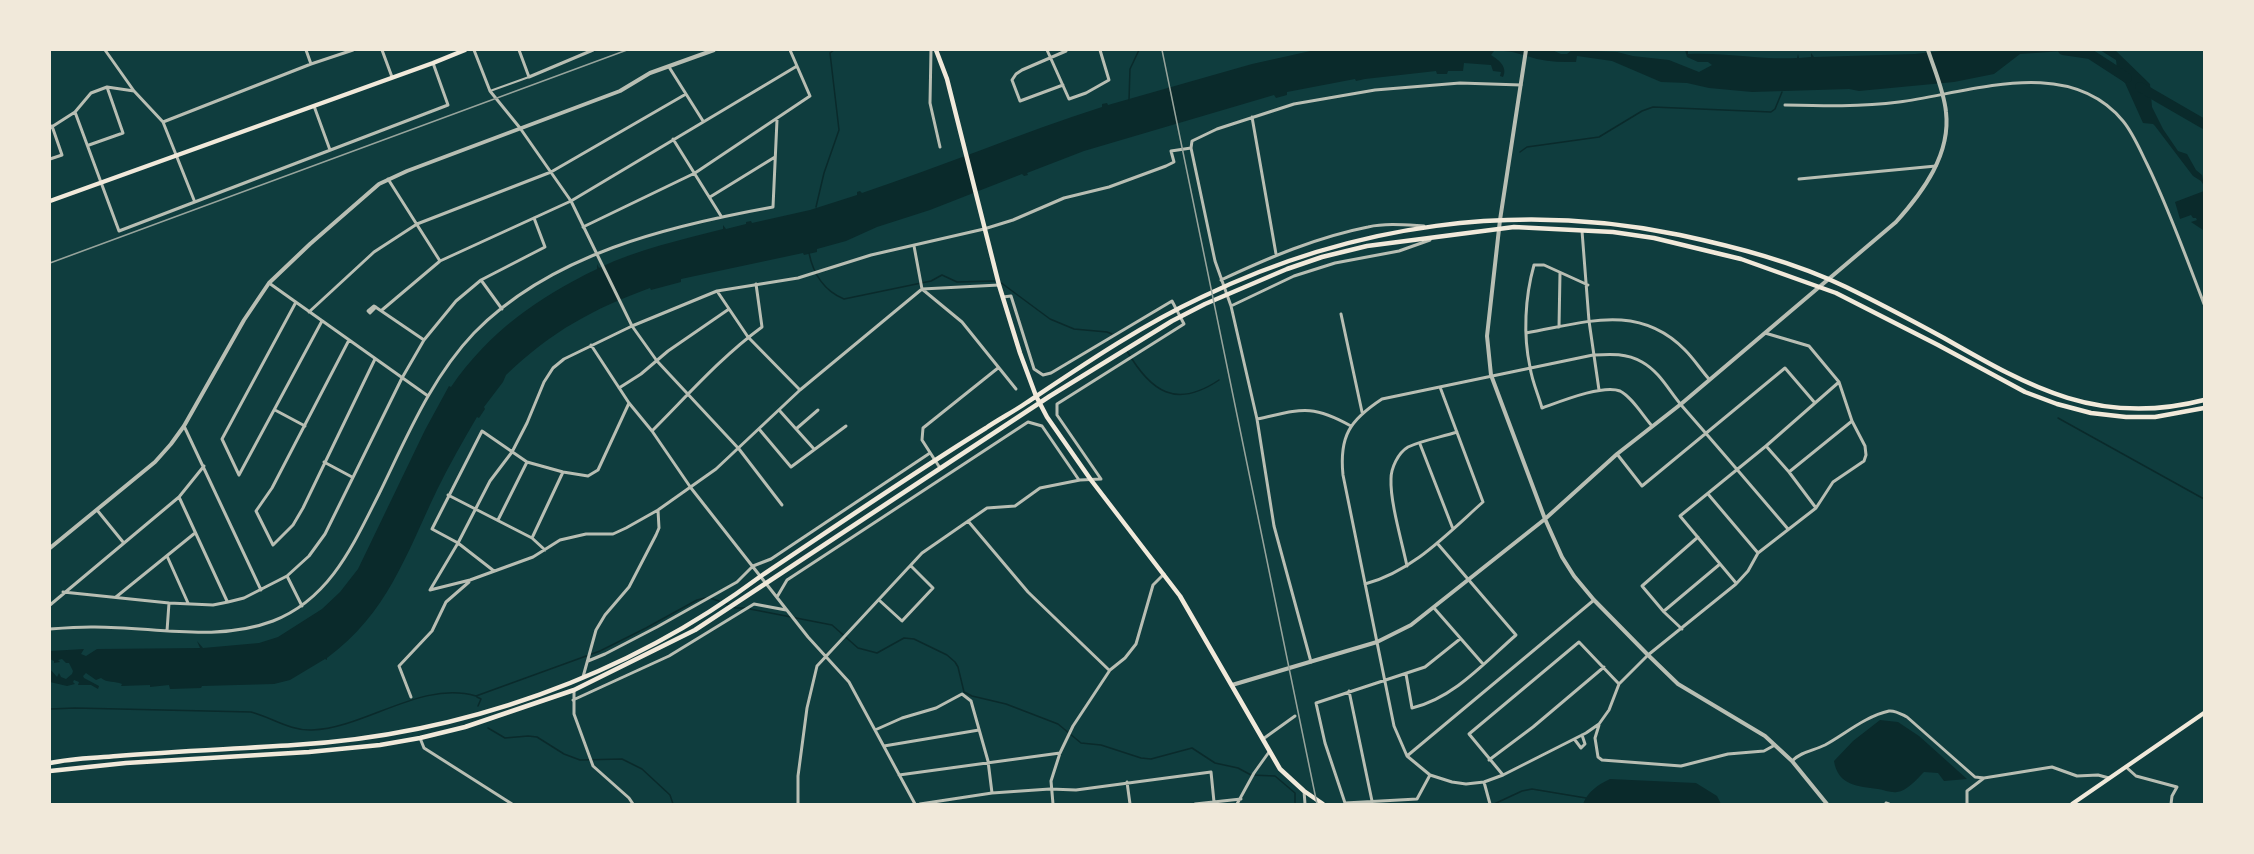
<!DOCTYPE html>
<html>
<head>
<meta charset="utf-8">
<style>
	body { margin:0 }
	#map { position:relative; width:2254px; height:854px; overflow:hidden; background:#0f3d3e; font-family:Arial,sans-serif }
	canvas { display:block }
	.frame { position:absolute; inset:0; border:51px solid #f1e9da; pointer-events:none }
</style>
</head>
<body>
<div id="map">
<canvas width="2254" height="854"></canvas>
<div class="frame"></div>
</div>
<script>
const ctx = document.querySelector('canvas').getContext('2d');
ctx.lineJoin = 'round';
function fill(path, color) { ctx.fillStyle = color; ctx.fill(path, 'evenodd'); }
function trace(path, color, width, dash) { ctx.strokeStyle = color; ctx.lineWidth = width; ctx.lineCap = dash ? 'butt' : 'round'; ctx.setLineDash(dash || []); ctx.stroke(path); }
fill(new Path2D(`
	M1315,50H1552L1561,54H1567L1572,50L1617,52L1633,56L1669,60L1699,72L1712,65L1708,62H1698L1687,57L1685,50H1688V54C1725,52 1761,60 1797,58L1798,54L1799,58L1811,57V53L1814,57L1915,54L1950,50H2080L2020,54L1994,74L1954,82L1859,91L1849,89L1752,92L1709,88L1687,83L1661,82L1612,61L1577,56L1576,62C1563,62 1550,62 1537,59C1521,55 1512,50 1494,51L1491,55C1499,60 1508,67 1503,77L1500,76L1501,72L1493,71L1491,65L1464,63L1463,71H1448L1447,74H1437L1436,71L1365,79L1356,81L1355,79L1287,92V95L1276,98L1274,95L1084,151L1027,173L1028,175L1024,176L1022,174L930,210L877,227L846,241L817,249V252L804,255L803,253L681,279V282L651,290L650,288C593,309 552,331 506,375L503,382L484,407L485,409L479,418L477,417C463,441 449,465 437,490C406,555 387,614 327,658V660L325,659L290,680L274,684L202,686L201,688L170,689L169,685L150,687V685L121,686L122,684C115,681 107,683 101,678L96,680L86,673L83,676L84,678L99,686L98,689L91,685H78L79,682L74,680L73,682L75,684L67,686L50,682V669L57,677L59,673L61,677L66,679L72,674L73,671L69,663H66L62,659L58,660L60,662L54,663V661L50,659V648V651L84,649L81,654L86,656L97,649L200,648L197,641L203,648L259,643L278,637L322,609L340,592L358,569L425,430L449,386L451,387C488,333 538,297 597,269V264L599,268C638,249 681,240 723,229V225L726,229L746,224V222L751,221L752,223L810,210L857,195V192L860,191L862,193C943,166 1021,133 1102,107V104L1107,103L1108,105L1252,64Z
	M2100,50H2115L2150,84L2152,107L2163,129L2178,151L2187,154L2196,170L2202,175L2204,186L2201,181L2193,176L2155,126L2153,124L2143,123L2125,83L2118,76L2116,60Z
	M2204,191V235L2203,230L2191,222L2197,220L2196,218H2193L2191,215L2180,219L2175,202Z
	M1880,720L1898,722L1919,736L1967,779L1944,781L1938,773L1924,772C1917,779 1907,791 1897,792C1891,793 1884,790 1878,789C1858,786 1838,786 1834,761L1853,741Z
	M1610,779L1696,783L1717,796L1721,804H1583C1588,791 1598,785 1610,779Z`), '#0a2a2b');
trace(new Path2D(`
	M1129,100L1130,69L1139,50
	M1520,152L1527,147L1599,137L1642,111L1653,107L1771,112L1775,109L1782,92
	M816,207L824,173L839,130L830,53L834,50
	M809,253C813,273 824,291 844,299L931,281L942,275L957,282L995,281
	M1000,282L1050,319L1074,329L1107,332L1112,334
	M1127,351C1151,392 1176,409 1219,380
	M2058,418L2204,499
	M710,598L719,601
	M724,603L735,608H745
	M750,609L832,625L858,648L877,653L904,638L914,639L947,655L955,662L958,667L964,692L972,696L1006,704L1058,724L1081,743L1101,745L1141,758L1151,759L1192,748L1215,763L1238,768L1251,775L1275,776L1295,793V804
	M477,697L481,699L478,706
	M50,709L75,708L251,712C271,717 290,731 312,730C366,728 421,680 476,696L600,651L646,628L697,600L705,598
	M488,728L505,738L528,736L537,737L564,754L580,760L622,759L642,769L670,795L673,804
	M1494,804L1522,791L1532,789L1586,798`), '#0a2a2b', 1.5);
trace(new Path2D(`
	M2063,50L2090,54L2127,78
	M2140,87L2204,124`), '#0a2a2b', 10);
trace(new Path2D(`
	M490,91L529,77`), '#b8beb3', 2);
trace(new Path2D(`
	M105,50L134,91
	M306,50L311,64
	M382,50L392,77
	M474,50L490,91L520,128L571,201L632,326L657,361L739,449L782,505
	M519,50L529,77L593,50
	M931,50L930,103L940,147
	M1047,50L1069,99L1086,93L1109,80L1100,50
	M669,67L703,121
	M1063,85L1020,101L1012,80L1016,74L1022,70L1066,51
	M1785,105C1823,106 1861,107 1899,102C1969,93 2068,54 2123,121C2133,133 2140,150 2147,164C2169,209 2186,257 2204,304
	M314,106L330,150
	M75,112L119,231L448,105L433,63
	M1252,117L1276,254
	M50,128L75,112L91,93L107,87L134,91L163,122
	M673,139L721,216
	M89,145L123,133L107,87
	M50,159L62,155L52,126
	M388,179L440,261
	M1799,179L1936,166
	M710,197L775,157
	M194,200L163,122L311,64L353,50
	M583,227L695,173L810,96L790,50
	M1582,231L1589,321L1599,390
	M914,246L922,289L962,322L1016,389
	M481,280L502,309
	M1221,280C1268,258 1317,237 1368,227C1386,223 1406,225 1424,226
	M269,283L428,396
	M1588,285L1544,265H1534C1525,297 1523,335 1530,367C1532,381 1538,394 1542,408C1559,402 1603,384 1620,391C1632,397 1643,416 1652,426
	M717,291L748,337L800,390
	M1231,306L1294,276L1335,263L1399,251L1430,240
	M376,307L370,313L368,311L374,306L424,340
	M382,310L440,261L571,201L797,66
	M309,312L374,252L417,224L551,172L686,94
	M1341,314L1362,412
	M1559,327L1560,273
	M1526,333C1584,323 1638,302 1685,350C1694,359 1701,370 1709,379
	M1765,333L1809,346L1839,382L1852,421L1865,446L1866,455L1864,461L1833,482L1816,508L1758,553L1748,571L1736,584L1648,655L1619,684L1609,710L1599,724L1586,733L1503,775L1484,782L1466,784L1452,782L1430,775L1407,756L1394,726L1343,475C1339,436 1350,420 1382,399L1593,355C1611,354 1626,353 1642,362C1660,372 1669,391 1682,406C1718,447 1753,488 1788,529
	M349,340L272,488L256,511L273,545L293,525L303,508L375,359
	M591,345L629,403L652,431L691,488L808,637L849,682L915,804
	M619,388L641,374L668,351L729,309
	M275,410L305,426
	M779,410L814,449
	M1257,419C1300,410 1310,403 1351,426
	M184,426L261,590
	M759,429L791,467L846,426
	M796,429L818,410
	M652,431C688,395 721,357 762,327L756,284
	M1420,444L1453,529
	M1766,446L1789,472L1816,508
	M1617,454L1642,486L1785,368L1815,403
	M324,462L352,477
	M940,468L922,440L923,428L998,368
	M1789,472L1852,421
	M239,475L222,439L296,302
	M239,475L322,321
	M1708,494L1758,553
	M448,495L532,538L545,550
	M179,497L227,601
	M97,510L123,542
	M498,520L527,462
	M968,521L1028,592L1109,670
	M532,538L563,472
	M167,556L188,603
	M1407,566C1402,542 1390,502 1391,479C1391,468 1398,453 1408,447C1423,440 1442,437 1457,432
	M494,571L458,543L432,529L482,431L527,462L563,472L588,476L598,470L629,403
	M287,576L302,606
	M1736,583L1680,516L1766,446L1839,382
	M1365,584C1413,571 1447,534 1483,502L1440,387
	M430,590L458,543L490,481L512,452L527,423L544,382L553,368L564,359L632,326L717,291L798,278L871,255L984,229L1013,220L1064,198L1109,187L1166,166L1174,162L1171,151L1191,148
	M430,590L470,580L533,557L560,540L586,534H613L626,528L658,510L716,469L800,390L922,289L999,285
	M63,592L169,603L213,605L228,602L244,598L287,576L309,556L325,534L402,378L424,340L456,301L481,280L545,247L534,218
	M116,597L195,533
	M777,597L787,580L1028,422L1042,426L1079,480
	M879,600L902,621L933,588L911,566
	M50,605L179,497L204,466
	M1434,608L1483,664
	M1664,611L1720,564
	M50,629C63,628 77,627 91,627C150,626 215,643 273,621C330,599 353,545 379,494C406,439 431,378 474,333C551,254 668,226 773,207L777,120
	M1682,629L1664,612L1642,586L1698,537
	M167,631L169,603
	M588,661L605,654L657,627L737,582L753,566L771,559L930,453
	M1311,662L1274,526L1257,419L1231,306L1215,261L1191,148L1192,141L1217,129L1294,104L1375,90L1460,83L1521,85
	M1406,674L1412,708C1454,698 1485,662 1516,635L1437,543
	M583,677L596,630L605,615L629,587L656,535L659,528L658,510
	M574,690V714L593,766L629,798L633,804
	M1349,691L1372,801
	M411,697L399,666L432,631L446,602L469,582
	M573,700L669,656L754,604L786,610
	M1599,725L1595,738L1598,757L1602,760L1681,766L1728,754L1764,751L1775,745
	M875,730L902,718L936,708L962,694L971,701L988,761L992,793
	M420,738L424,748L512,804
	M1263,739L1295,716
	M1575,740L1581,748L1585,744L1582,735
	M884,746L979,730
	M1407,756L1594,600
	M1489,760L1533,727L1604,667
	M1792,761C1802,751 1813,751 1825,745C1845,734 1866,716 1889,711C1895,710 1901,714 1907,717L1975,777L1984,778L2052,767L2077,776L2098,775L2109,778
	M2126,767L2136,776L2177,787L2172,796L2171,804
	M899,775L1060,753
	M1430,775L1417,799L1345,803L1325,743L1316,703L1425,667L1460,639
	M1503,775L1469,734L1579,642L1619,684
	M1127,782L1130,804
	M1484,782L1490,804
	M1304,791L1305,804
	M1886,803L1889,804
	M798,804V776L807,708L817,666L922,553L987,508L1015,506L1040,488L1080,480L1101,479L1057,415V404L1184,324L1172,301L1051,373L1043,375L1034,369L1011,296L1003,297
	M920,804L992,793L1050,789L1076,790L1211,772L1214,802
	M1053,804L1051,781L1060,753L1073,726L1110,670L1125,658L1136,644L1153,585L1164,574
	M1195,804L1241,799
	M1237,804L1254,773L1269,752
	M1967,804V791L1984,778`), '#b8beb3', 3);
trace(new Path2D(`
	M1526,50L1500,220L1487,336L1491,375L1545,519L1562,557L1574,576L1594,600L1648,655L1678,684L1765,736L1792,761L1827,804
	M50,548L155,462L171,444L184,426L244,320L269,283L310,244L379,184L407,171L620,91L650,73L714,50
	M1232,685L1377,642L1411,625L1545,519L1617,454L1681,404L1896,222C1923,192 1951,154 1946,112C1944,91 1934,69 1928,50`), '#b8beb3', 4);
trace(new Path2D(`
	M2072,804L2204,713`), '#f1e9da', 4);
trace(new Path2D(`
	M936,50L947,79L999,285L1020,353L1036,396L1047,417L1091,480L1180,596L1280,769L1304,791L1323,804
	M50,201L433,63L465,50
	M50,763C72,758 95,758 117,756C176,751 235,749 294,745C461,735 626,677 761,576C836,526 910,475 986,428C999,419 1013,412 1026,403C1083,365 1140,326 1202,297C1353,224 1516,201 1680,235C1736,247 1794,262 1846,287C1879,303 1911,320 1944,338C2031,388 2100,427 2204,400
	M50,771L126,763L309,752L380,745L420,738L465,727L574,690L695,630L1050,396L1172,321L1205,304L1287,269L1322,257L1367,246L1514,227L1613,232L1654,238L1741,259L1836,293L1938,345L2025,392L2057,404L2091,413L2126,417H2155L2204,408`), '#f1e9da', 4.5);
trace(new Path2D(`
	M1162,50L1317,804
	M50,263L627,50`), '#97a49c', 1.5);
</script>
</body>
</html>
